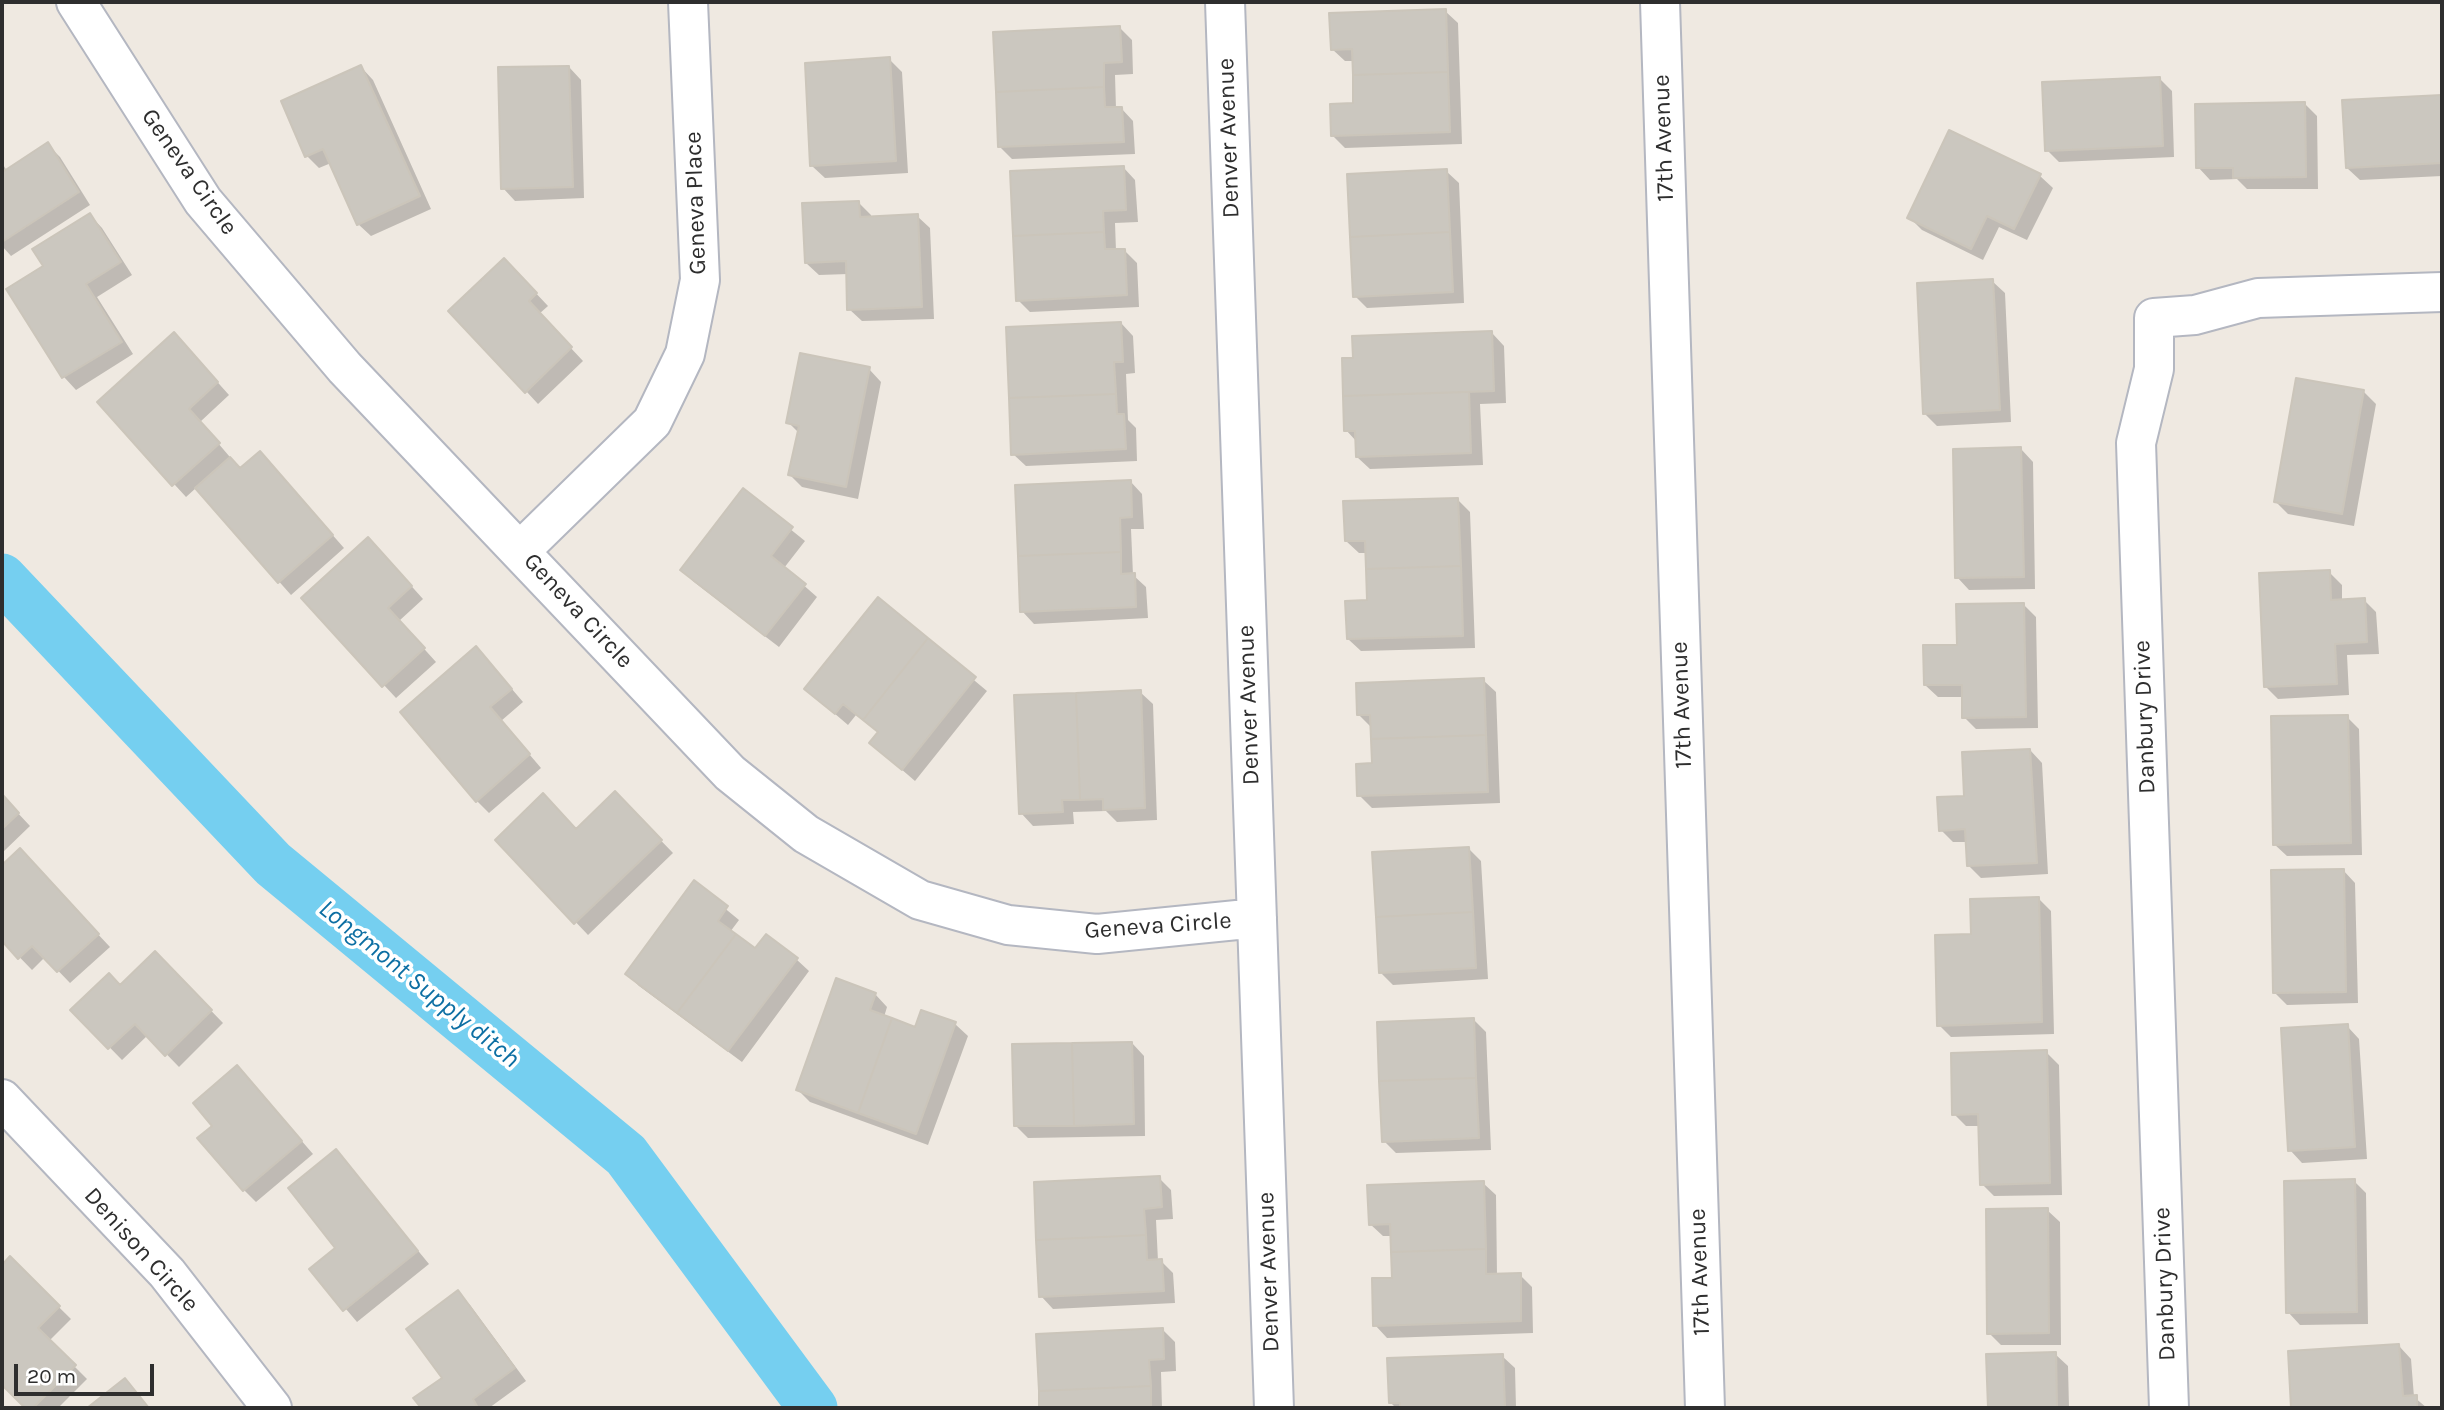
<!DOCTYPE html>
<html>
<head>
<meta charset="utf-8">
<style>
	body { margin:0 }
	#map { position:relative; width:2444px; height:1410px; overflow:hidden; background:#efe9e1; font-family:Karla,sans-serif }
	canvas { display:block }
	.frame { position:absolute; inset:0; border:4px solid #2e2e2e; pointer-events:none }
	.scale { position:absolute; left:14px; top:1364px; width:140px; height:32px; box-sizing:border-box; border:4px solid #2e2e2e; border-top:0; padding-left:9px; font-size:21px; line-height:24px; white-space:nowrap; color:#2e2e2e; -webkit-text-stroke:5px #fff; paint-order:stroke }
</style>
</head>
<body>
<div id="map">
<canvas width="2444" height="1410"></canvas>
<div class="frame"></div>
<div class="scale">20 m</div>
</div>
<script>
const ctx = document.querySelector('canvas').getContext('2d');
ctx.lineJoin = 'round';
function fill(path, color) { ctx.fillStyle = color; ctx.fill(path, 'evenodd'); }
function trace(path, color, width, dash) { ctx.strokeStyle = color; ctx.lineWidth = width; ctx.lineCap = dash ? 'butt' : 'round'; ctx.setLineDash(dash || []); ctx.stroke(path); }
function drawText(font, color, halo, rows, align = 'center') {
  ctx.font = font + ' Karla,sans-serif'; ctx.lineWidth = 7; ctx.setLineDash([]); ctx.textBaseline = 'middle'; ctx.strokeStyle = halo; ctx.fillStyle = color; for (const [text, x, y, turn = 0] of rows) {
    ctx.save(); ctx.translate(x, y); ctx.rotate((+turn || 0) * Math.PI / 180); ctx.textAlign = isNaN(turn) ? turn : align; if (halo) ctx.strokeText(text, 0, 0); ctx.fillText(text, 0, 0); ctx.restore();
  }
}
fill(new Path2D(`
	M1445,11L1458,23L1462,144L1345,148L1333,136L1355,104L1354,61H1345L1332,49Z
	M1120,28L1132,40L1133,74L1115,75L1116,109L1121,108L1133,121L1135,154L1012,159L1000,147Z
	M889,59L902,72L908,173L825,178L812,166Z
	M361,67L373,80L431,209L371,236L358,224L331,163L319,168L307,156Z
	M569,67L581,80L584,198L515,201L503,188Z
	M2160,79L2172,91L2174,157L2059,162L2047,150Z
	M2442,97V176L2360,180L2347,168L2344,102Z
	M2305,104L2317,116L2318,189H2247L2237,179L2210,180L2198,167Z
	M1950,132L2040,176L2053,188L2027,240L1999,227L1983,260L1922,230L1909,217Z
	M48,145L60,157L90,205L11,256L2,246V163L7,171Z
	M1123,167L1135,180L1138,222L1115,223L1116,251L1124,250L1137,263L1139,307L1030,312L1018,300Z
	M1446,171L1459,183L1464,303L1367,308L1355,296Z
	M858,202L871,215V218L917,216L930,228L934,319L862,321L849,309L848,274L819,275L806,263Z
	M90,215L102,228L132,275L97,297L133,354L76,390L64,377L9,289L45,267Z
	M516,272L548,306L539,314L583,361L538,404L526,391Z
	M1992,281L2005,293L2011,422L1937,426L1925,414Z
	M1121,323L1133,336L1135,373L1126,374L1128,420L1136,428L1137,461L1026,466L1013,454Z
	M1492,333L1504,346L1506,403L1480,404L1483,465L1370,469L1357,457V442L1346,430L1344,396Z
	M186,347L229,395L200,422L241,470L272,466L344,548L291,595L196,488L186,497L99,402Z
	M869,369L881,382L858,499L802,487L790,475L799,433L788,422Z
	M2364,392L2376,404L2354,526L2288,514L2276,502Z
	M2021,449L2033,462L2035,589L1969,590L1957,577Z
	M1130,481L1142,494L1144,529H1131L1133,575L1146,587L1148,618L1034,624L1022,611Z
	M743,491L805,541L784,568L817,597L779,647L694,582L682,570Z
	M1458,500L1470,512L1475,648L1361,651L1348,639L1369,602L1367,553H1359L1346,541Z
	M380,551L423,599L399,621L436,662L396,698L303,598Z
	M2329,572L2342,585V601L2364,600L2376,612L2379,654L2347,655L2349,695L2278,699L2266,687Z
	M878,600L987,691L915,781L871,743L879,733L856,715L848,725L806,689Z
	M2024,605L2036,617L2038,728L1976,729L1964,717V697H1938L1925,685L1958,647Z
	M488,661L523,702L501,721L541,768L489,813L477,801Z
	M1483,680L1496,692L1500,803L1372,808L1359,795L1374,765L1371,727L1359,715Z
	M1140,692L1153,704L1157,820L1117,822L1106,811L1073,812L1074,824L1033,826L1021,813Z
	M2347,717L2359,729L2362,855L2287,856L2274,844Z
	M2030,750L2042,763L2048,874L1981,878L1968,865L1967,842H1953L1941,830L1966,797Z
	M615,793L673,853L588,935L498,840L576,831Z
	M2,796L30,826L2,853Z
	M1468,848L1481,861L1488,979L1393,985L1381,973Z
	M20,851L110,947L70,983L45,957L32,970L2,939V867Z
	M2343,870L2355,883L2358,1003L2287,1005L2275,993Z
	M694,883L739,920L730,932L756,950L796,959L809,971L742,1062L639,986L627,974Z
	M2039,899L2051,911L2054,1034L1951,1037L1939,1025L1973,936Z
	M155,953L223,1023L179,1067L148,1035L122,1060L73,1010L121,987Z
	M875,994L887,1007L884,1017L916,1029L922,1012L955,1024L968,1036L928,1145L810,1102L798,1090Z
	M1474,1020L1486,1032L1491,1150L1396,1153L1384,1141Z
	M2347,1026L2359,1039L2367,1159L2302,1163L2290,1150Z
	M1132,1043L1144,1056L1145,1136L1028,1138L1016,1126Z
	M2046,1052L2059,1065L2062,1195L1994,1196L1982,1184L1980,1126H1966L1954,1114Z
	M249,1080L313,1154L256,1202L244,1190L215,1126Z
	M336,1151L429,1264L357,1322L312,1269L337,1248Z
	M1159,1178L1171,1190L1173,1219L1156,1220L1158,1261H1161L1173,1273L1175,1303L1053,1309L1041,1296Z
	M2354,1181L2366,1193L2368,1324L2300,1325L2288,1312Z
	M1483,1183L1496,1195L1497,1276L1520,1275L1532,1287L1533,1333L1387,1338L1375,1325L1394,1279L1392,1236H1383L1370,1224Z
	M2047,1210L2060,1222L2061,1345H2001L1989,1333Z
	M10,1259L71,1319L49,1341L87,1379L58,1408H27L2,1383V1268Z
	M458,1293L470,1305L526,1381L489,1408H423L416,1399L444,1379Z
	M1163,1330L1175,1342L1176,1371L1161,1372L1162,1408H1041L1038,1336Z
	M2399,1346L2411,1359L2414,1397L2427,1408H2293L2290,1352Z
	M2055,1354L2068,1366L2069,1408H1989L1988,1356Z
	M1502,1356L1515,1368L1516,1408H1396L1390,1402Z`), '#0003');
trace(new Path2D(`
	M2,578L273,864L626,1155L813,1408`), '#75cff0', 49);
const building = new Path2D(`
	M1446,9L1448,72L1353,75L1352,49L1331,50L1329,13Z
	M1120,26L1122,62L1104,63V87L996,92L993,32Z
	M890,57L896,161L810,166L805,63Z
	M361,65L420,196L357,225L323,149L305,157L281,101Z
	M569,66L573,187L501,189L498,67Z
	M1448,72L1450,132L1331,136L1330,104L1353,103V75Z
	M2160,77L2163,146L2045,151L2042,82Z
	M1104,87L1105,107H1122L1124,142L998,147L996,92Z
	M2442,95V163L2346,168L2342,100Z
	M2305,102L2306,177L2233,178V168H2196L2195,104Z
	M1949,130L2041,174L2014,229L1987,216L1971,249L1907,218Z
	M48,142L79,192L2,242V168L4,171Z
	M1124,166L1126,210L1103,211L1104,232L1013,236L1010,171Z
	M1447,169L1450,232L1350,237L1347,174Z
	M859,201L860,217L918,214L922,307L847,310L846,261L805,263L802,203Z
	M90,213L121,262L86,284L122,342L62,378L6,289L43,266L32,249Z
	M1104,232L1105,249H1125L1127,295L1016,301L1013,236Z
	M1450,232L1453,292L1353,297L1350,237Z
	M504,258L537,293L529,301L572,347L525,393L448,311Z
	M1993,279L2000,410L1923,414L1917,283Z
	M1121,322L1123,362H1114L1116,394L1009,398L1006,327Z
	M1492,331L1494,391L1343,396L1342,358H1353L1352,336Z
	M174,332L218,382L189,409L220,443L172,486L97,402Z
	M800,353L870,367L846,487L788,475L799,426L786,423Z
	M2296,378L2364,390L2342,514L2274,502Z
	M1469,392L1471,453L1356,457L1355,431H1344L1343,396Z
	M1116,394L1117,414H1124L1126,449L1011,455L1009,398Z
	M2021,447L2024,577L1955,578L1953,449Z
	M260,451L333,535L278,583L195,488L230,457L240,468Z
	M1131,480L1132,517L1120,518L1121,552L1018,556L1015,485Z
	M743,488L793,527L771,556L806,584L765,636L680,570Z
	M1458,498L1461,566L1366,569L1365,541H1345L1343,501Z
	M368,537L412,586L388,608L425,648L382,687L301,598Z
	M1121,552V574L1135,573L1136,607L1020,612L1018,556Z
	M1461,566L1463,636L1347,639L1345,601L1367,600L1366,569Z
	M2330,570L2331,600L2365,598L2367,642L2335,644L2337,684L2264,687L2259,573Z
	M878,597L928,638L863,720L843,704L835,714L804,689Z
	M2024,603L2026,717L1962,718V685H1924L1923,645H1957L1956,604Z
	M928,638L976,677L902,770L869,743L878,732L863,720Z
	M476,646L512,689L490,707L530,754L476,802L400,712Z
	M1484,678L1486,735L1371,739L1370,715H1357L1356,683Z
	M1141,690L1145,808L1103,810V799L1080,800L1076,693Z
	M1076,693L1080,800H1062L1063,812L1019,814L1014,695Z
	M2348,715L2351,843L2273,845L2271,716Z
	M1486,735L1488,792L1357,796L1356,764L1372,763L1371,739Z
	M2030,749L2037,863L1967,866L1965,829L1939,831L1937,797L1964,796L1962,752Z
	M615,791L662,840L574,924L495,840L543,793L576,829Z
	M2,794L19,813L2,829Z
	M1469,847L1473,912L1376,917L1372,852Z
	M20,848L99,934L57,972L32,946L18,959L2,941V865Z
	M2344,869L2346,992L2273,993L2271,870Z
	M694,880L728,906L718,921L736,934L677,1013L625,974Z
	M2039,897L2042,1022L1937,1026L1935,935L1971,934L1970,899Z
	M1473,912L1476,968L1379,973L1376,917Z
	M736,934L755,948L766,934L798,958L728,1051L677,1013Z
	M155,951L212,1010L165,1056L135,1024L108,1049L70,1010L109,973L120,985Z
	M836,978L876,993L870,1010L892,1018L858,1113L796,1090Z
	M921,1010L956,1022L916,1134L858,1113L892,1018L915,1027Z
	M1474,1018L1476,1078L1379,1081L1377,1022Z
	M2348,1024L2355,1147L2288,1151L2281,1028Z
	M1132,1042L1134,1124L1074,1126L1072,1043Z
	M1072,1043L1074,1126H1014L1012,1044Z
	M2047,1050L2050,1183L1980,1185L1978,1114L1952,1115L1951,1053Z
	M237,1065L302,1141L243,1191L197,1138L212,1126L193,1103Z
	M1476,1078L1479,1138L1382,1142L1379,1081Z
	M336,1149L418,1251L343,1311L309,1269L335,1248L288,1188Z
	M1160,1176L1162,1207L1144,1209L1146,1235L1036,1240L1034,1182Z
	M2355,1179L2357,1312L2286,1313L2284,1181Z
	M1484,1181L1486,1249L1391,1252L1390,1224L1369,1225L1367,1185Z
	M2048,1208L2049,1333L1987,1334L1986,1209Z
	M1146,1235L1147,1260L1162,1259L1164,1291L1039,1297L1036,1240Z
	M1486,1249V1274L1521,1273V1321L1373,1326L1372,1278H1392L1391,1252Z
	M10,1256L60,1306L38,1328L76,1365L33,1408H25L2,1385V1265Z
	M458,1290L515,1368L473,1399L478,1408H421L413,1398L442,1378L406,1329Z
	M1163,1328L1164,1359L1149,1360L1151,1386L1039,1391L1036,1334Z
	M2399,1344L2403,1396L2417,1395V1408H2291L2288,1351Z
	M2056,1352L2057,1408H1988L1986,1354Z
	M1503,1354L1505,1408H1400V1403H1389L1387,1358Z
	M125,1378L149,1408H87Z
	M1151,1386V1408H1039V1391Z`);
fill(building, '#cbc7bf');
trace(building, '#cbc5ba', 2);
const street = new Path2D(`
	M76,2L203,201L345,368L730,773L806,834L920,900L1008,925L1097,934L1257,918
	M1225,2L1274,1408
	M520,551L652,422L685,354L700,280L688,2
	M2,1099L167,1273L272,1408
	M2169,1408L2136,443L2154,369V318L2195,315L2258,298L2442,292`);
const secondary = new Path2D(`
	M1660,2L1705,1408`);
trace(street, '#b4b7c1', 42);
trace(secondary, '#b4b7c1', 42);
trace(street, '#fff', 38);
trace(secondary, '#fff', 38);
drawText('24px', '#2e2e2e', '#fff', [
	["Denver Avenue",1229,138,-92],
	["17th Avenue",1664,138,-92],
	["Geneva Circle",189,172,55],
	["Geneva Place",696,203,-92],
	["Geneva Circle",578,611,47],
	["Denver Avenue",1249,705,-92],
	["17th Avenue",1682,705,-92],
	["Danbury Drive",2145,717,-92],
	["Geneva Circle",1158,926,-4],
	["Denison Circle",141,1250,48],
	["Denver Avenue",1269,1272,-92],
	["17th Avenue",1700,1272,-92],
	["Danbury Drive",2165,1284,-92]
]);
drawText('italic 26px', '#0d6fa3', '#fff', [
	["Longmont Supply ditch",419,984,39]
]);
</script>
</body>
</html>
